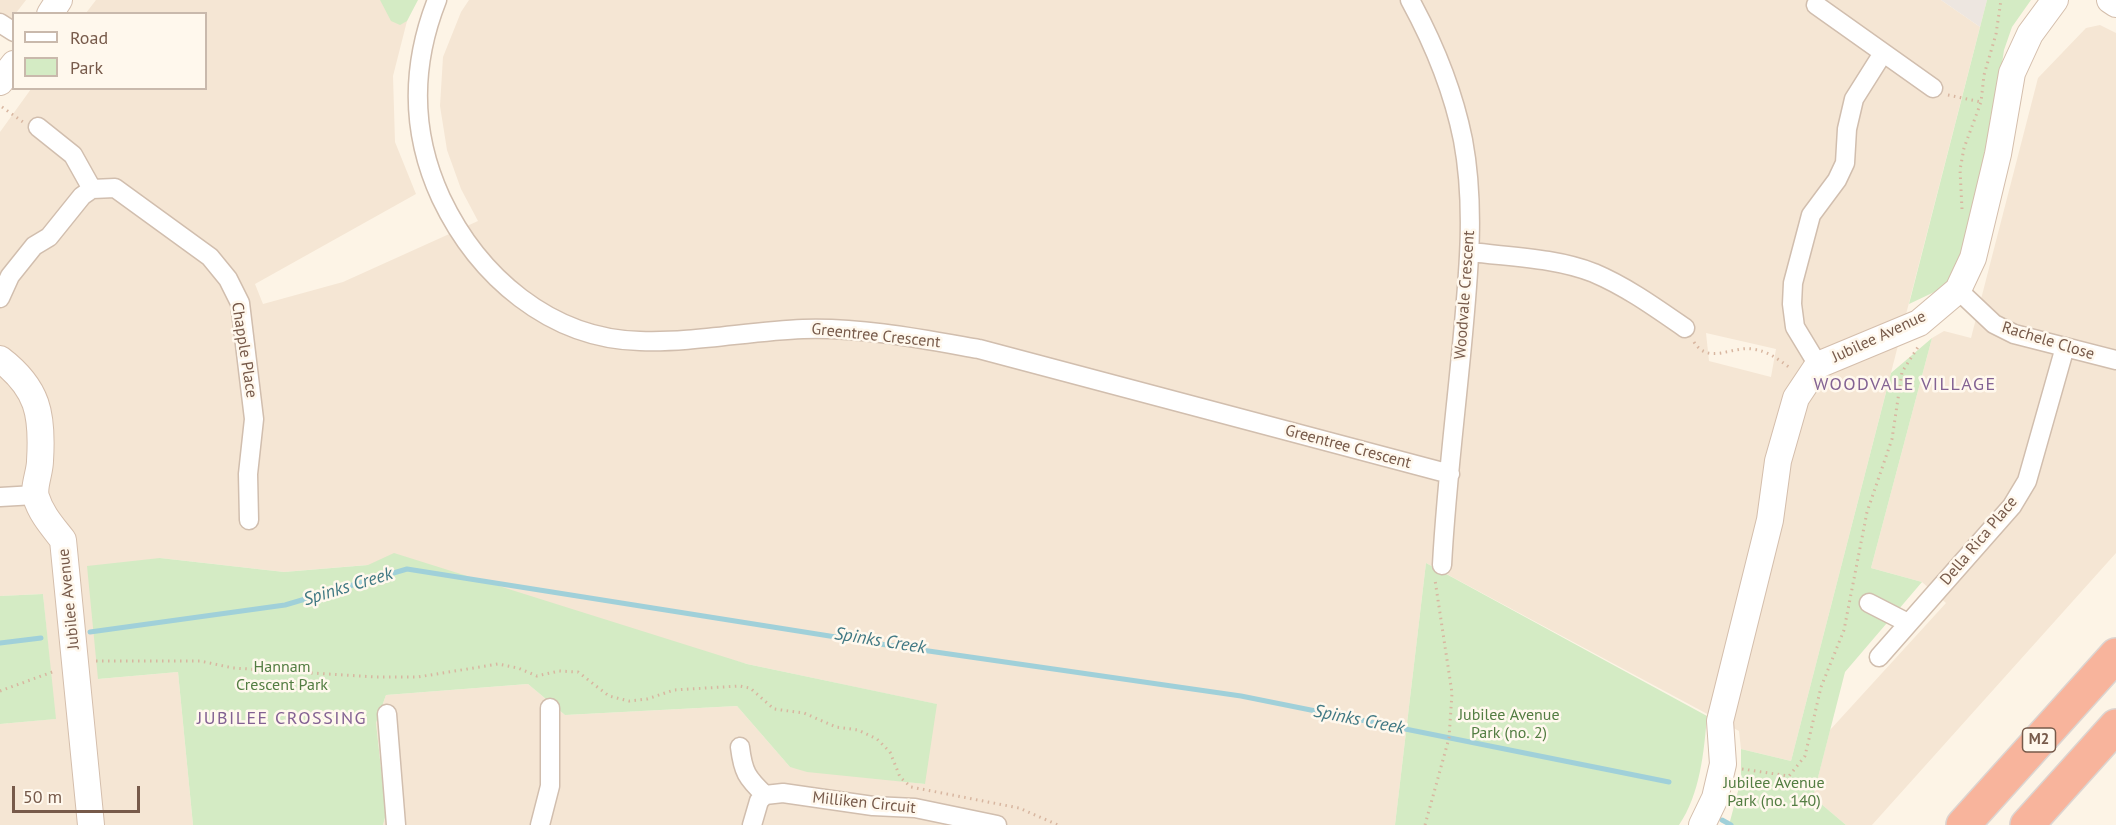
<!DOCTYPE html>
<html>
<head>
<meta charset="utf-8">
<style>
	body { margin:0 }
	#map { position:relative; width:2116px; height:825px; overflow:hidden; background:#fdf4e6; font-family:"PT Sans",sans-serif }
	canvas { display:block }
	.legend { position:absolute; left:12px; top:12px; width:195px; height:78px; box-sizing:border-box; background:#fff8ed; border:2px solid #c9b9ac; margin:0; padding:8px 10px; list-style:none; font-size:18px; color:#775a4a }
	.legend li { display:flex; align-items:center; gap:12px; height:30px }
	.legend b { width:30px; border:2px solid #c9b9ac }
	.scale { position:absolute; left:12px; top:786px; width:128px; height:27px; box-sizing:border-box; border:3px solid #775a4a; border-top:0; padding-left:8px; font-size:18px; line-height:21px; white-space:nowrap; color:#775a4a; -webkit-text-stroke:4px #fff8ed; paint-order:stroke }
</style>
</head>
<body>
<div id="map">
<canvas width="2116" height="825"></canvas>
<ul class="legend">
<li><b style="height:8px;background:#fff"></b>Road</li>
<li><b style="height:16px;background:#d4ebc4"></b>Park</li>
</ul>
<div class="scale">50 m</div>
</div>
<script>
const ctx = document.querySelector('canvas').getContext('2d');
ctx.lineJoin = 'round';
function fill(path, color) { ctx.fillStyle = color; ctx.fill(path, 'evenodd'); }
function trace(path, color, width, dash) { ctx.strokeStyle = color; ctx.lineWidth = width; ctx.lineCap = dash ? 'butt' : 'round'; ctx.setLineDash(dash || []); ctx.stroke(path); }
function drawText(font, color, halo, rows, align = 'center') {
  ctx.font = font + ' "PT Sans",sans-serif'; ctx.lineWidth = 5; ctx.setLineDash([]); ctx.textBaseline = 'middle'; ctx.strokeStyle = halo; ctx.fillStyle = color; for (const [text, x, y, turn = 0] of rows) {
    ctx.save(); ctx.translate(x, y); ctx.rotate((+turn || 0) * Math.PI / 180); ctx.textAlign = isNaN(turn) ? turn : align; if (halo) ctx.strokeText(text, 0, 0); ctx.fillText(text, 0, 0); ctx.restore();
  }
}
fill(new Path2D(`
	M0,0H26L16,13L14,14L11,21L0,13Z
	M96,0H402L413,8L407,21L393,76L395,142L416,194L255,284L263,304L343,282L478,221L461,189L447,150L440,106L443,57L461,12L469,0H1941L1980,27L1791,761L1741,749L1739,731L1426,563L1395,825H383L386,814L376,723L386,695L528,684L565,715L737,706L790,767L924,784L936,704L747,664L367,565L284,572L160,558L98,679L178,672L193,825H0V724L55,719L43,594L0,596V132L31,89L206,88V14L86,13ZM1706,333L1776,349L1771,377L1709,361Z
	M2100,25L2116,33V553L1872,825H1846L1813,797L1830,730L1946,603L1922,582L1871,568L1932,338L1944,331L1971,338L2038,78L2086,28Z`), '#f5e6d4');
fill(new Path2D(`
	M1941,0H1987L1980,27Z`), '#ede6e0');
fill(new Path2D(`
	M380,0H418L407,21L400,25L391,21Z
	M1987,0H2031L2012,27L2004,50L1988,156L1956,271L1947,286L1909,304Z
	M1932,338L1871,568L1922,582L1845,672L1813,797L1846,825H1729L1741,780V749L1791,761L1891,373Z
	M394,553L747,664L937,704L925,784L807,772L790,767L737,706L565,715L528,684L386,695L376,723L386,814L383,825H193L178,672L98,679L87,566L160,558L284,572L368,565Z
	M1426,563L1707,716C1704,752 1700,794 1679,825H1395Z
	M43,594L56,719L0,724V596Z`), '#d4ebc4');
trace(new Path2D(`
	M90,632L285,605L407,569L880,644L1241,696L1669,782
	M0,643L41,638
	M1722,820L1731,825`), '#a0d0d9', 5);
const street = new Path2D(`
	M437,0C411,66 411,133 441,198C478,276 550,339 640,341C693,343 750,331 803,329C862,327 922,339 979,349L1450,474
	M1410,0C1434,44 1453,90 1463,140C1475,204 1469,269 1463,334C1456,411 1446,488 1442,565
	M1816,5L1933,88
	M0,23L14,32
	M38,127L73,155L92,189
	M1471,252C1511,257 1556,258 1594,273C1627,287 1656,308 1685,328
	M1958,290L1994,324L2014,334L2116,360
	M0,298L10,276L34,246L49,237L82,196L92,189L115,188L210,257L228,279L240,303L254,419L248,474L249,520
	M1818,365L1795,327L1792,304L1793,283L1811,215L1837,180L1845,163L1847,129L1854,99L1883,53
	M0,497L35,495
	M1869,603L1908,623
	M1879,657L2012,506L2027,481L2065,347
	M387,714L396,825
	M740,747C743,772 747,778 765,795
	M540,825L550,786V708
	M752,825L759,801L765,795L783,793L873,806L915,808L997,825`);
const secondary = new Path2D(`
	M2110,0L2116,4
	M50,14L59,0
	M0,82L14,64
	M0,359C38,388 43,414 40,461C40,472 33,487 36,497C41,514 53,527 63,540L91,825
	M1702,825L1715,798L1723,764L1720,721L1770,520L1778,461L1796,398L1818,365L1919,323L1958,290L1973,258L1998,154L2012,73L2030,34L2055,0`);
const highway = new Path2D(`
	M1963,825L2116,655
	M2027,825L2116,726`);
trace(street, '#d1beae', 21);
trace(secondary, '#d4beac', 28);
trace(highway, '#dcd4d0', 36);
trace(new Path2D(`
	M1948,95L1981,102
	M2,107L23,122
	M1962,209L1960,170L1964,148L1981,102L1984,75L1996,34L2001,0
	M1694,342C1708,365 1732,346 1752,349C1768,351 1778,359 1790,368
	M96,661H200L233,668L375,677H418L498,664L518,668L537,676L559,671L578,672L609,696L629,701L647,699L674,690L739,686L750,688L774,709L804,713L836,727L858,730L877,739L890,752L900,777L911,787L1019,808L1058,825
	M0,691L55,671
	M1742,769L1789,776L1805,756L1821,687L1844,630L1867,512L1892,439L1902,372L1918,347
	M1425,825L1449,738L1452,693L1435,580`), '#d8b6a0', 3, [1.5, 4.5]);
trace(street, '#fff', 18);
trace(secondary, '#fff', 26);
trace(highway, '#f8b49c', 33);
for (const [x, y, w] of [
	[2039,740,33]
]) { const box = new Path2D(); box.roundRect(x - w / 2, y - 12, w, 24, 4.5); ctx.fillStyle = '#fff8ed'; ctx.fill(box); trace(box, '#775a4a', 1.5); }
drawText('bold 15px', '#775a4a', null, [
	["M2",2039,740]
]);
drawText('16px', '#775a4a', '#fff8ed', [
	["Woodvale Crescent",1465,295,-86],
	["Greentree Crescent",876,336,6],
	["Jubilee Avenue",1879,337,-25],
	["Rachele Close",2048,341,17],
	["Chapple Place",244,350,81],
	["Greentree Crescent",1348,447,15],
	["Della Rica Place",1979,541,-50],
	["Jubilee Avenue",69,599,-96],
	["Milliken Circuit",864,803,6]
]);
drawText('16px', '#537d42', '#fff8ed', [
	["Hannam",282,667],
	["Crescent Park",282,685],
	["Jubilee Avenue",1509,715],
	["Park (no. 2)",1509,733],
	["Jubilee Avenue",1774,783],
	["Park (no. 140)",1774,801]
]);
ctx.letterSpacing = '1.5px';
drawText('18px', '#836293', '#fff8ed', [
	["WOODVALE VILLAGE",1905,385],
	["JUBILEE CROSSING",282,719]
]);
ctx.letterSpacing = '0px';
drawText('italic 18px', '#407883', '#fff8ed', [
	["Spinks Creek",348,587,-17],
	["Spinks Creek",880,641,9],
	["Spinks Creek",1359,720,11]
]);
</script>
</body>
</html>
